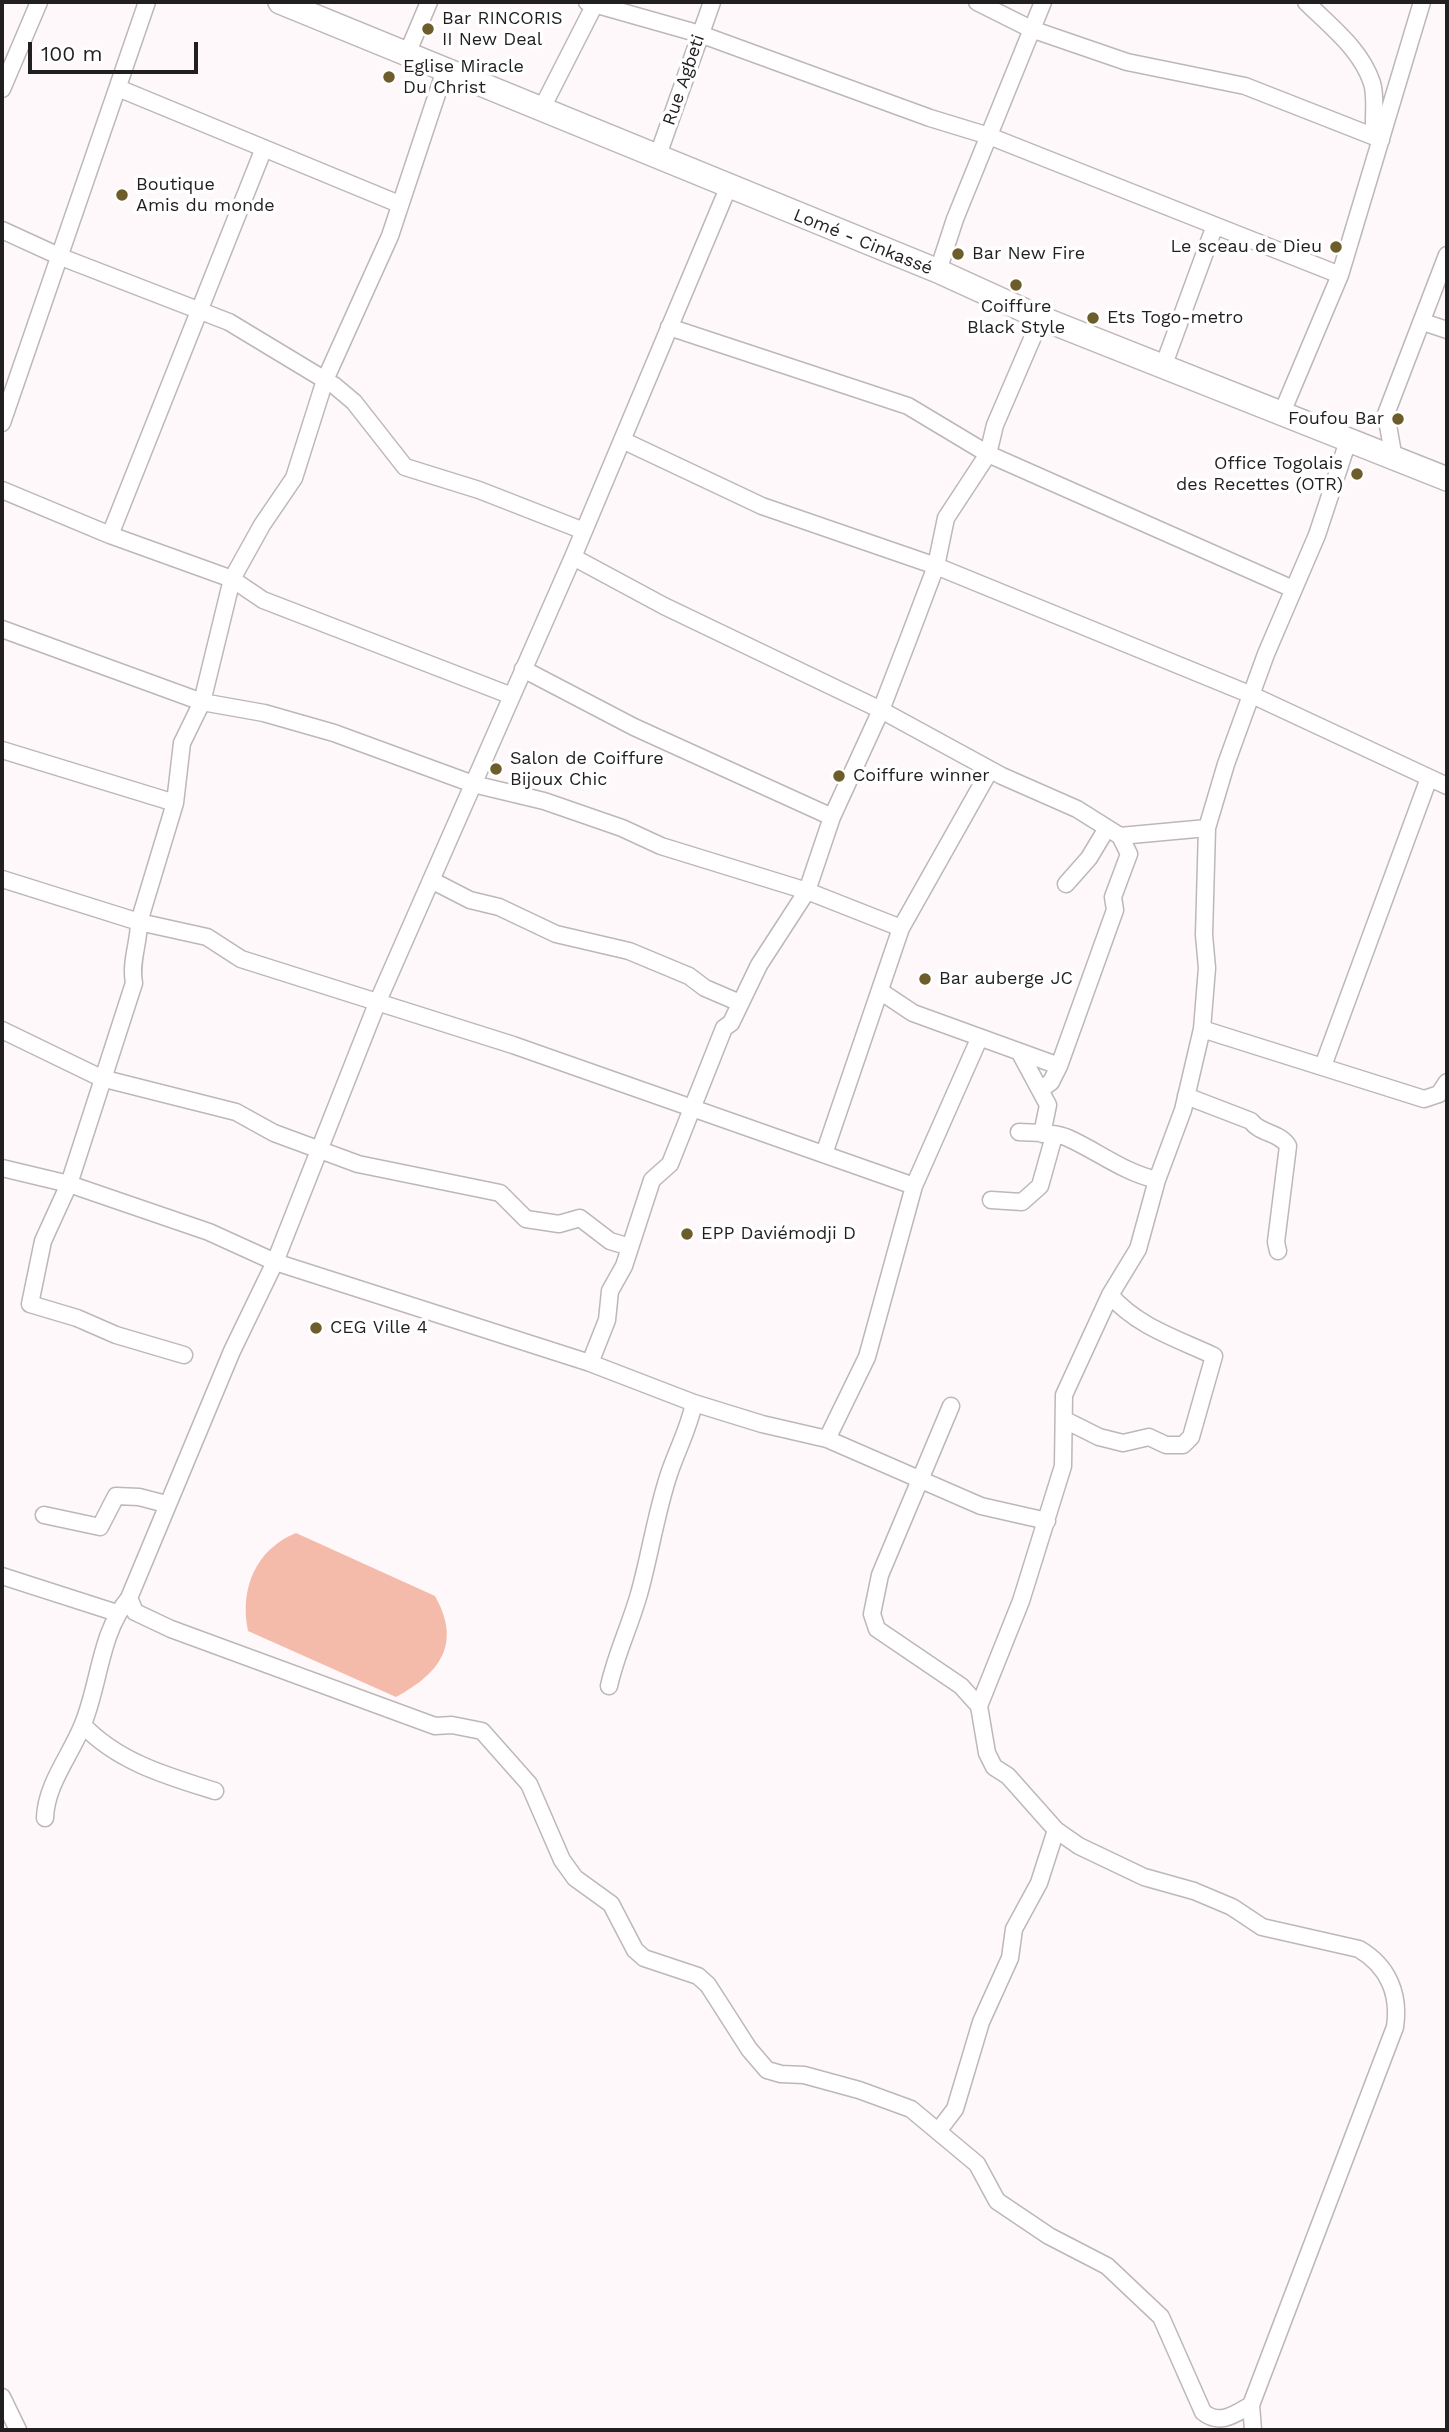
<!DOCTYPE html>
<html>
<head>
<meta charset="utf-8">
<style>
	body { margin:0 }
	#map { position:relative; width:1449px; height:2432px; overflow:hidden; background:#fef8fa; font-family:"Work Sans",sans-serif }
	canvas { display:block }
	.frame { position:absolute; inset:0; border:4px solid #211f1f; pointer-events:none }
	.scale { position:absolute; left:28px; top:42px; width:170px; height:32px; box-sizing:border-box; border:4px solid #211f1f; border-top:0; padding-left:9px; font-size:21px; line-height:24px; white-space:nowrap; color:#211f1f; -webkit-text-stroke:5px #fff; paint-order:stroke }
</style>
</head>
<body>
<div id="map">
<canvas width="1449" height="2432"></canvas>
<div class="frame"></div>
<div class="scale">100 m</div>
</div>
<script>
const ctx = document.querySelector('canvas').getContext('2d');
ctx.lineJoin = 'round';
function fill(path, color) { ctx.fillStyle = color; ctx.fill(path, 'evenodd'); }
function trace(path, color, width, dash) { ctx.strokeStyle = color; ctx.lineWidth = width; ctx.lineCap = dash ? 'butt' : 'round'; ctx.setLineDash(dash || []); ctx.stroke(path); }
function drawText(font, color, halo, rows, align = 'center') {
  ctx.font = font + ' "Work Sans",sans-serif'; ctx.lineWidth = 7; ctx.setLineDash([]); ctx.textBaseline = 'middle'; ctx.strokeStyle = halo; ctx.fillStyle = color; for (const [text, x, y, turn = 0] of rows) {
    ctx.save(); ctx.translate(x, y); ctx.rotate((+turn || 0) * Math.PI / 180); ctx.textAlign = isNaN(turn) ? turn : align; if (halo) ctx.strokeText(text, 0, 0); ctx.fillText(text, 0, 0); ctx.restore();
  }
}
fill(new Path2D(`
	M296,1533L435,1596C462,1644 440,1673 396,1697L248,1631C239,1589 256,1549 296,1533Z`), '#f5bbaa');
const minor = new Path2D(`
	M587,2L700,34L930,118L989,136L1340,275
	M977,2L1031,29L1127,62L1245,86L1375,137
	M1306,2C1330,26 1361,49 1372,83C1377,99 1372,120 1375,137L1381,140
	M407,54L429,2
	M118,88L399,204
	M2,89L39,2
	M541,110L594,6
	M657,158L712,2
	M2,230L61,257L229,322L335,386L354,402L405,467L479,490L584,531
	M938,271L955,219L1043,2
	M1423,322L1447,330
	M669,327L908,406L988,454L1293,589
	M1163,367L1214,228
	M1281,415L1340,275L1422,2
	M2,423L147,2
	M622,440L762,506L936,566L1254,696L1447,786
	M1394,459L1386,414L1447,255
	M2,490L110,535L232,579L263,600L512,696
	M110,535L264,148
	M573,557L664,606L881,710L1002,776L1077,809L1120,836L1207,828
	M2,629L202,702L264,713L334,733L473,784L544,801L622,828L661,846L807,891L901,928
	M523,669L634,727L832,817
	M2,750L175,803
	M2,879L139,922L207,937L241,959L513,1045L914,1186
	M431,880L470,900L499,907L556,934L629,951L689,976L705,988L740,1003
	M1066,884L1089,858L1107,828
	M880,991L913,1013L1059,1066
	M1202,1029L1424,1099L1439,1094L1447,1082
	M2,1030L101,1078L236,1112L274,1133L358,1164L500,1193L526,1219L559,1224L580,1218L610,1241L630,1247
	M1020,1053L1048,1105L1042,1134
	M1323,1066L1429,778
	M1040,1090L1051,1082L1059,1066L1115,910L1113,897L1129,854L1120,836
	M1186,1096L1251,1121C1260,1134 1280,1132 1288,1146L1276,1242L1278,1251
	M1019,1132C1034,1133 1055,1132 1068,1138C1099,1152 1123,1172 1157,1180
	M824,1154L901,928L990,770
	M2,1168L69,1184L209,1232L275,1262L590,1363L694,1403L762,1424L827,1439L981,1506L1047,1521
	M991,1200L1022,1202L1040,1186L1054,1136
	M184,1355L116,1335L77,1318L30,1304L43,1241L69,1184L134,983C130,962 139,943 139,922L175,803L182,743L202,702L232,579L262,525L294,478L325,380L390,236L445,70
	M590,1363L607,1320L610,1291L624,1266L652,1180L670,1164L724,1028L731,1023L759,965L807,891L832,817L881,710L908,640L936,566L946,518L988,454L995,425L1041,318
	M951,1406L880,1575L872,1614L877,1629L961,1686L979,1706
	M1065,1420L1099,1437L1123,1443L1149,1437L1166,1445H1183L1191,1437L1214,1356C1176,1338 1138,1327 1110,1295
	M827,1439L867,1357L914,1186L979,1039
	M44,1515L100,1527L116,1496L139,1497L166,1504
	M2,1576L117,1613
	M129,1598L135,1612L171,1629L435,1726L452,1725L482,1731L529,1784L562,1860L575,1878L611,1904L635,1950L644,1958L698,1976L708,1985L749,2049L767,2070L781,2074L804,2075L859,2090L911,2109L977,2164L997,2201L1049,2236L1107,2266L1161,2317L1203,2412C1220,2426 1235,2414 1251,2405L1253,2430
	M609,1686C616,1654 630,1626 639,1594C650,1555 656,1513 669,1474C677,1450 689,1428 694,1403
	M83,1725C118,1762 167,1776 215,1791
	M45,1818C46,1784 71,1755 83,1724C100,1682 100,1633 129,1598L232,1351L275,1262L378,1001L573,557L728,188
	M1056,1830L1079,1846L1144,1877L1194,1891L1232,1907L1262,1927L1359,1949C1388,1966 1400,1994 1395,2027L1251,2405
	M939,2130L955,2109L981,2022L1010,1958L1014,1929L1039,1883L1056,1830L1008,1776L994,1767L987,1753L979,1706L1021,1601L1063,1466L1064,1395L1110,1295L1138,1249L1157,1180L1183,1110L1202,1029L1207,968L1204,935L1207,828L1226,764L1266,654L1317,535L1348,441
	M2,2397L18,2430`);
const highway = new Path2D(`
	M280,2L938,271L1041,318L1447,479`);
trace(minor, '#bdb7b8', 19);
trace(highway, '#bdb7b8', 26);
trace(minor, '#fff', 16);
trace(highway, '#fff', 23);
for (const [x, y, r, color] of [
	[428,29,7,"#6d5d2b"],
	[389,77,7,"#6d5d2b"],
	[122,195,7,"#6d5d2b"],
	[1336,247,7,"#6d5d2b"],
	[958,254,7,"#6d5d2b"],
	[1016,285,7,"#6d5d2b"],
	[1093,318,7,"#6d5d2b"],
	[1398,419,7,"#6d5d2b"],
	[1357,474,7,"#6d5d2b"],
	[496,769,7,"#6d5d2b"],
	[839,776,7,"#6d5d2b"],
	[925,979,7,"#6d5d2b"],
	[687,1234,7,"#6d5d2b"],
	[316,1328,7,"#6d5d2b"]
]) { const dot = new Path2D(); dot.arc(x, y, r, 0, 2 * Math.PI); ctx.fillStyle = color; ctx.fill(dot); trace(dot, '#fff', 2.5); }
drawText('18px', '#211f1f', '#fff', [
	["Bar RINCORIS",442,19],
	["II New Deal",442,40],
	["Eglise Miracle",403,67],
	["Du Christ",403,88],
	["Boutique",136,185],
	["Amis du monde",136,206],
	["Le sceau de Dieu",1322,247,"right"],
	["Bar New Fire",972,254],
	["Coiffure",1016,307,"center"],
	["Black Style",1016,328,"center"],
	["Ets Togo-metro",1107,318],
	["Foufou Bar",1384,419,"right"],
	["Office Togolais",1343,464,"right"],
	["des Recettes (OTR)",1343,485,"right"],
	["Salon de Coiffure",510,759],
	["Bijoux Chic",510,780],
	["Coiffure winner",853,776],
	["Bar auberge JC",939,979],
	["EPP Daviémodji D",701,1234],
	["CEG Ville 4",330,1328]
], 'left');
drawText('18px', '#211f1f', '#fff', [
	["Rue Agbeti",684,80,-71],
	["Lomé - Cinkassé",863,242,22]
]);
</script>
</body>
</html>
